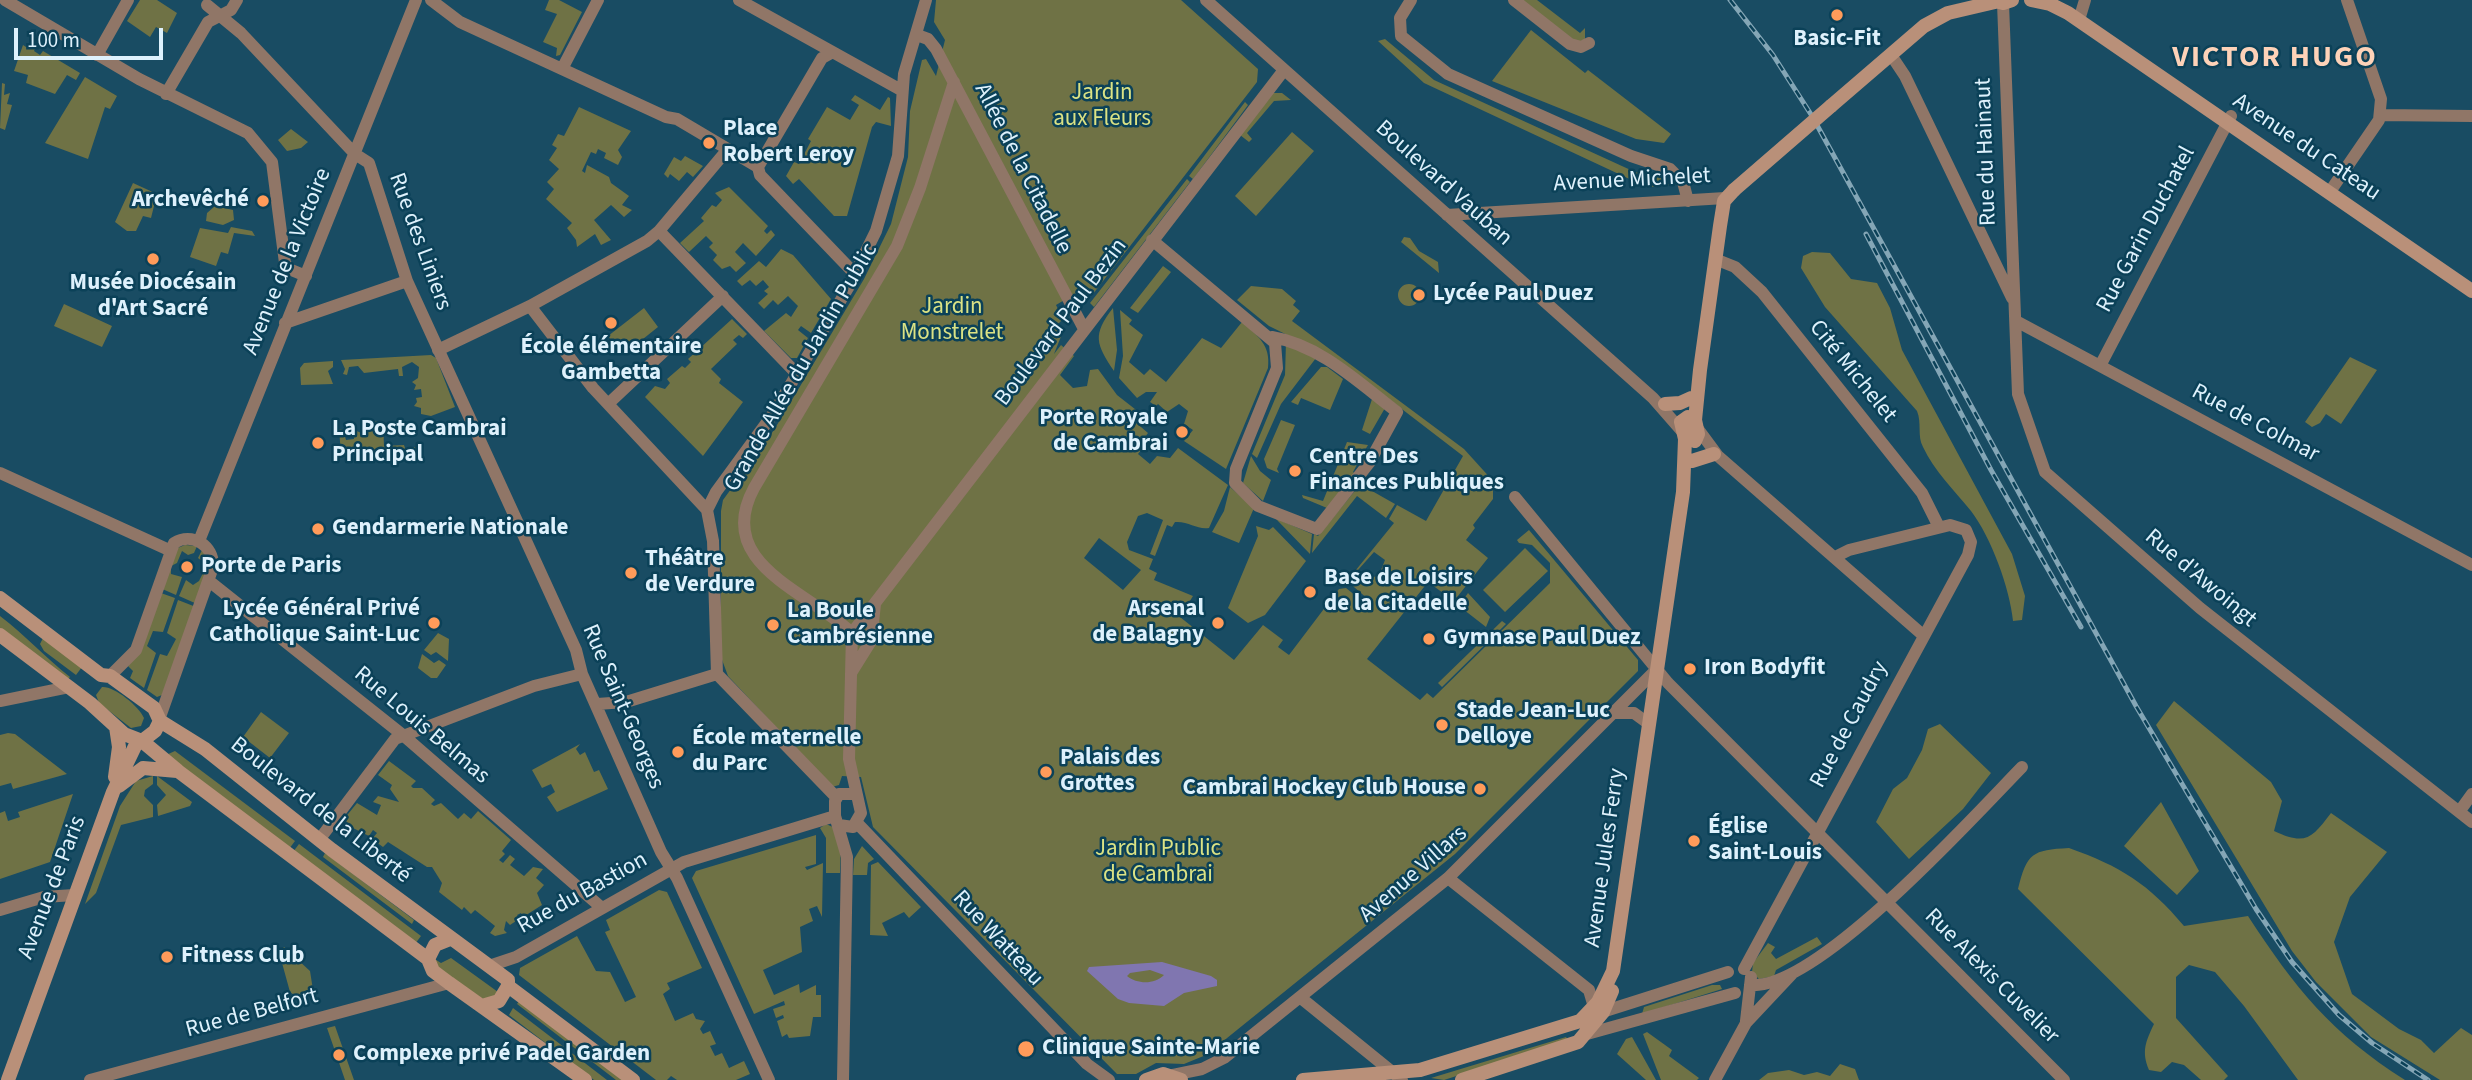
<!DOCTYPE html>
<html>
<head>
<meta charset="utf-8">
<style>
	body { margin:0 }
	#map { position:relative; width:2472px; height:1080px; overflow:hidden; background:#194c63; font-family:"Source Sans 3",sans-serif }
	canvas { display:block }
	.scale { position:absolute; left:14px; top:28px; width:149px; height:32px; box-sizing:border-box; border:4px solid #def1fc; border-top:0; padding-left:9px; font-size:21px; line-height:24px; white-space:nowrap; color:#def1fc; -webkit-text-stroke:5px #0b4158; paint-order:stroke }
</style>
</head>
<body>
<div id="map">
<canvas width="2472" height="1080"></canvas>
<div class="scale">100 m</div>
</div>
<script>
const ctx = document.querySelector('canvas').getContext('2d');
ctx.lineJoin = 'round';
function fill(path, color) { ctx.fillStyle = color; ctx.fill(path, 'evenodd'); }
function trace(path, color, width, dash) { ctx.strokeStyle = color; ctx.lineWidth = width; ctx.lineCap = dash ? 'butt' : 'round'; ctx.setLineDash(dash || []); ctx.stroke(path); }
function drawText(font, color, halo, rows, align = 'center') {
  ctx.font = font + ' "Source Sans 3",sans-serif'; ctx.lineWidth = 5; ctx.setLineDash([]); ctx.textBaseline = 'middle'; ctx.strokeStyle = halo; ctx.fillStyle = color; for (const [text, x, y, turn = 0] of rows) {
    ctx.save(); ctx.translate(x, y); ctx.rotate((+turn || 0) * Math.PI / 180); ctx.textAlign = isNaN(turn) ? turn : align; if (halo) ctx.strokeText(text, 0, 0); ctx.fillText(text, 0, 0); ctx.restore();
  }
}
fill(new Path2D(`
	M140,0H157L177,13L167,33L156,27L150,37L127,21Z
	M549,0H559L582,12L560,55L556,56L557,48L543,42L557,14L545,10Z
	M936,0H1181L1258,69L1257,82L1093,294L1078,292L1056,305L1063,319L1058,324L1062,334L1054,354L1061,345L1074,356L1060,375L1073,388L1087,386L1090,370L1098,369L1117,395L1140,413L1134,421L1148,433L1145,437L1148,441L1138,454L1150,464L1157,456L1170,458L1178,448L1228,485L1209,528C1197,530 1189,521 1175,522L1172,527L1167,525L1155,556L1150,554L1163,520L1147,513L1138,516L1127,542L1129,550L1153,559L1149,569L1157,573L1154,580L1193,596L1180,617L1234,660L1263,625L1283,640L1278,647L1289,655L1339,589L1346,588L1366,604L1369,600L1347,581L1394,523L1389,519L1397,505L1426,521L1463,456L1338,360L1269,326L1237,300L1251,286L1282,289L1296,301L1293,305L1300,311L1292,321L1464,449L1493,481V499L1473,525L1475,528L1466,540L1488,558L1454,601L1428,582L1367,659L1420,700L1427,693L1433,698L1550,583V563L1532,545L1519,543L1517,540L1529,530L1638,660V671L1455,854L1206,1055L1184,1064L1156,1063L1136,1074H1117L873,827L861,777L842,776L839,785L832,787L728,676L721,657V511L723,500L774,430L864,279L891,224L908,157L910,111L922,60L926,59L936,76L945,40L934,22ZM1099,538L1141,570L1123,590L1084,558ZM1374,552L1385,560L1379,575L1366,580L1358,570Z
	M1521,0H1537L1580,33L1585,28V40L1576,42Z
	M1531,30L1585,73L1588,70L1671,134L1664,143L1636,139L1492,81Z
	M1385,39L1434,80L1635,172L1665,179L1669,185L1650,187L1638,183L1424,83L1378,41Z
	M32,44L36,47L34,51L40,55L43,51L80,73L76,80L67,75L55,94L26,83L28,75L14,71L23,45L29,49Z
	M85,77L117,96L110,109L105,107L88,159L45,143Z
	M2,83L5,84L4,95L10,93L7,104L12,105L5,130L0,128Z
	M1273,93H1282L1291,100L1274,101L1247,133L1252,139L1249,142L1240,135Z
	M855,95L880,110L888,97L890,98L891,126L876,122L872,127L847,216H834L799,179L793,184L786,176L794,162L799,164L811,141L808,139L827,107L850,120L859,105L851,100Z
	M1245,102L1248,105L1193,179L1189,176Z
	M579,107L631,131L618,150L622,157L618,165L604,158L606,153L598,149L596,154L591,152L582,171L585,173L587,165L609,177L611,183L629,196L622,205L632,210L624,217L611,205L594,220L611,240L601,245L595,234L577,247L576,240L567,228L572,223L546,199L554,189L547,182L559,169L549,160L557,148L552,145L558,134L564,136Z
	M291,129L308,142L301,148L287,151L278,140Z
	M1292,132L1314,151L1256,216L1235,196Z
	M685,156L703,166L693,177L687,172L679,181L670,174L668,178L664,174L674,157L681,161Z
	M1187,179L1190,182L1094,307L1090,303Z
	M133,183L157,194L151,218L143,216L136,231H127L115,222Z
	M729,187L768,226L764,231L767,234L771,230L775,235L756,256L743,243L735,252L746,263L736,272L730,266L722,269L713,260L717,255L709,247L713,243L706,236L689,252L680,243L704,221L701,218L712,205L716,207L722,200L715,193Z
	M215,206L233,210L234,220L223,225L206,221L207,213Z
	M231,227L252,231L255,236L234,233L228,254L221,252L216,266L190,257L200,228L228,233Z
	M1404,237L1410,238L1419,251L1438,262L1439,273L1401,242Z
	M781,249L793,255L831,299L811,333L801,326L798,330L808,338L797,358H791L764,331L786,313L791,317L798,306L788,296L778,305L773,300L764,309L758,303L768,294L764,291L769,287L763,280L756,286L750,280L742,286L737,281L759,261L766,267Z
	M1812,252L1830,253L1851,279L1877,283L1890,308L1902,350L2012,554L2025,596L2022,620L2013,621C2010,589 1991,537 1971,511C1955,491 1934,471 1923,447C1917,436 1922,423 1917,411L1825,307L1801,268L1803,256Z
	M1163,266L1171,272L1138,313L1130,308Z
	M1398 295a11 11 0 1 1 22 0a11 11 0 1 1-22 0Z
	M64,304L112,326L102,347L54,326Z
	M644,308L658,327L623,355L608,336Z
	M1113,308L1117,350L1114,371C1096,344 1092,335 1113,308Z
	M1120,310L1132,320L1129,324L1143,335L1129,362L1144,375L1150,369L1166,382L1202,338L1221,348L1242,322C1258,336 1271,345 1268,368L1226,469L1184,441L1193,430L1184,424L1188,411L1179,404L1167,412L1158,404L1156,406L1150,402L1157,392H1146L1137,398L1119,378L1123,356Z
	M732,319L747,334L743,338L739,335L733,340L737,344L711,369L721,379L719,383L743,402L703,456L645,397L655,386L665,389L670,383L667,379L682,366L685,368L691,362L688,359Z
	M1286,342L1316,358L1281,404L1257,458L1252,454L1285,375Z
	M431,355L436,358L455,407L431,416L421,414V408L414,406L417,402L416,398L422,397L421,389L414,390L416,385L412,382L418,378L419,367L412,362L402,367L403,376H399L398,369L364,373L358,366L349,367L347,375L343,374L345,369L341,360Z
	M2350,357L2377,370L2341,424L2326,414L2320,423L2312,427L2305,422Z
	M333,361V367L328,371L333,384L301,385L300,368L304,363Z
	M1321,367H1327L1343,379L1330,410L1301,398L1298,405L1291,402Z
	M1372,399L1385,408L1370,434L1362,430Z
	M1281,420L1295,425L1277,469L1279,473L1267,468L1264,459Z
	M383,421L384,446L404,445L405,448L415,447L416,450L341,454L339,429L343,430L346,440L354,439L353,429L363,434V427L368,428L369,422Z
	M1347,442L1368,445L1361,457L1366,461L1365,464L1359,461L1353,472L1357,475L1327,508L1303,498L1302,495L1323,501Z
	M1251,456L1260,471L1271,480L1263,501L1243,483Z
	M1230,487L1254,508L1239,543L1212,532L1224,511Z
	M1358,487H1365L1395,504L1386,518L1357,496L1312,553L1314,534L1318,536Z
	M1275,518L1312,534L1310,554L1277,520Z
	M1256,526L1269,530L1273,527L1306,561L1265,615L1248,623L1228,608L1258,536Z
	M185,545L197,546L194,553L188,555L182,551L177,563L171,566V574L182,577L176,595L160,588L175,549Z
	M1525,548L1548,571L1505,612L1483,590Z
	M202,550L210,563L197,604L179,596L186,580L193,585L199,581L207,565L198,558Z
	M158,592L175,598L163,632L153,631L147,646L156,653L144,688L130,678L133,671L128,666Z
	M1468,593L1490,617L1486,627L1459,606Z
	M178,600L196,607L162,695L157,697L147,690L160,654L167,656L176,639L167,633Z
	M0,616C25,635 45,657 70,677L68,679L0,628Z
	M1502,621L1506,624L1442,687L1438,683Z
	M438,633L449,639L448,661L436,652L431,655L424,650Z
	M43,638L82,667L76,675L44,651L40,644Z
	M422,654L434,663L439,660L446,665L437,678H431L418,668Z
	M102,687C114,686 139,706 144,718L141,726L131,728L99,703L96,695Z
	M2174,701L2271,782L2282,801L2274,831C2306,846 2312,838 2331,813L2387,852L2350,897L2334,942L2352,994L2399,1029L2421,1040L2434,1053L2461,1028L2472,1035V1080H2440L2371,1037L2316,982L2292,951L2156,725Z
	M261,712L289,733L270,758L243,737Z
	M1940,724L1991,773L1963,809L1909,859L1876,822L1893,789L1907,778L1922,750L1928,729Z
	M8,733L15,734L67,774L13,789L11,783L0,786V735Z
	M580,744L576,749L580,755L585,752L594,772L599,770L608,789L557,812L547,797L555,792L551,784L542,788L532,770Z
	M175,751L295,841L289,849L166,755Z
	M389,761L416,781L411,786L413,788H422L435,800L431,804L434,806L441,803L458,819L464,813L471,819L478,811L511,840L502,851L505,854L499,860L503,863L510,855L515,859L510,865L524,876L533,867L543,869L536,878L544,885L537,893L542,905L523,917L521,913L517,915L522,924L518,926L516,921L510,925L506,921L504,930L507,933L495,936L490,933L495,926L475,910L471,914L464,907L462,910L439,892L442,883L432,867H427L388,842L383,847L372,839L377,833L373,830L369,836L353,828L344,819L357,803L377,815L381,805L373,802L378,796L399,802L390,789L392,785L378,775Z
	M153,776V784L145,790L144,796L153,805V817L121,825L96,893L85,904L120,806L136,781Z
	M157,776L192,802L190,806L158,816L157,805L166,795L157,785Z
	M73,794L50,862L0,879V813L5,811L8,821L20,817L18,812Z
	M2161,802L2199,871L2177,895L2124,846Z
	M826,824L835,828L841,844L840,873H826V838L820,828Z
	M816,835V864L805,867L807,870L823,863L822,917L817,906L809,909L813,921L800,927L802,952L763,970L774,995L799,984L800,993L816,985V995H821V1017H813L810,1036L789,1038L787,1034L782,1037L777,1021L784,1018L783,1015L776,1018L773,1009L785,1005L784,1001L754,1014L692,878L696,871Z
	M299,844L421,936L415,944L293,852Z
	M862,846L874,859L868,863L867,875H853L854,859Z
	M2069,848C2120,866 2149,884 2184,926L2248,916C2295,988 2331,1033 2405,1080H2298L2244,1006L2215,972L2189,965L2176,977V1018L2228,1076L2224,1080H2201L2184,1065L2172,1062L2161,1072L2149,1070C2141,1051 2146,1041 2154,1024L2018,889C2027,853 2032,850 2069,848Z
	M325,853L414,920L412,924L323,857Z
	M878,862L921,907L909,918L904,912L882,923L888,936L870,935L871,865Z
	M659,890L667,892L702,968L667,983L670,989L663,994L675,1021L693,1013L696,1019L705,1021L700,1029L703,1034L710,1031L716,1044L710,1046L715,1056L722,1053L729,1068L744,1061L750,1074L736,1080H677L671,1076L667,1080H656L519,975L520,968L577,936L596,971L610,972L625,1002L636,997L605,932L610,930L606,920Z
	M1817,937L1822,944L1776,970L1774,976L1759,979L1752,972L1753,963L1768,943L1775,947L1771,953L1776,959Z
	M284,947L310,971L313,990L304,997H297L290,992L279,952Z
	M433,958L441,963L451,958L498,992L496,996L482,1000L435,969Z
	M1712,985H1720L1722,989L1642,1014L1644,1007Z
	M519,1001L623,1080H616L517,1004Z
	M513,1008L607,1080H594L509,1015Z
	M335,1026L354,1080H345L327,1028Z
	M1647,1032L1672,1050L1669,1056L1699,1078L1697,1080H1661L1643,1034Z
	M1566,1037L1568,1040L1444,1080L1431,1078Z
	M1632,1037L1656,1080H1646L1617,1054L1626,1039Z
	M1840,1064L1855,1069L1859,1080H1759L1768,1073L1789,1070L1804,1075L1817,1072L1830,1076Z`), '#6f7245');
fill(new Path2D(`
	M1162,962L1211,976L1217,980V986L1184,993L1164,1006L1129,1003L1118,999L1087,971L1089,967ZM1150,970L1164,975C1154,985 1137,984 1127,976L1130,973Z`), '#8076b0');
trace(new Path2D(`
	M5,0L139,79L248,133L272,162L285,263L289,269L306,276
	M431,0L460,22L666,117L677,119L758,167L760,175L855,274
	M739,0L901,90
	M1206,0L1653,398L1681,430
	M1411,0L1400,18L1401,36L1448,74L1631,156L1670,169L1683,182L1688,201
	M1514,0L1570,44L1581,47L1589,43
	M2003,3L2018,394L2045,472L2200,608L2472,822
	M207,5L241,33L355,154L369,163L407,281L576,650L582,674L661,852L677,878L769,1080
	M2079,20L2085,0
	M917,35L928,39L936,49L1084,329
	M97,55L128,0
	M1891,55L1905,76L2012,298
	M562,69L598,0
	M166,94L208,22L231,10L237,0
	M2381,115L2472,116
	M758,167L822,58L831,53
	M2329,193L2379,120L2381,99L2347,0
	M1447,215L1725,198
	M659,231L797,374
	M1152,240L1275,343L1277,368L1236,469L1235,483L1258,506L1317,529L1369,463L1397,412C1359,383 1320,345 1272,337
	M1715,259L1735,267L1762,292L1922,493L1939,527
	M530,306L593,388L707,510L713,541L717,674L836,797
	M2016,321L2472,565
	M285,323L407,281
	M438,350L530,306L647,241L659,231L728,149
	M2101,364L2231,116
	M608,404L723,296
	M1698,429L1718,456L1924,636
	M0,473L169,550
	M1515,497L1668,683L2064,1080
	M707,510L716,492L773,414L848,288L876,231L898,156L904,74L926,0
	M199,541L416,0
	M209,581L404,736L602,908
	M852,633L1284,70
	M852,633C808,591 713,564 754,488L897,246L920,188L954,82
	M851,673L871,641L875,604
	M110,676L136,650L174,543C192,532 214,545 213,567L160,717
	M0,701L69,687
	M597,704L626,702L717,674
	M1613,713H1634L1649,724
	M2459,812L2472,794
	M858,824L1087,1064L1109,1080
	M839,825L853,827L861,813L849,759L852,633
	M319,840L395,739L534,686L582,674
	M1448,878L1589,990L1594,1007
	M0,910L44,897L74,895
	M489,966L516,957L684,862L835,816
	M1744,969L1968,555L1971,542L1966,530L1950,525L1849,550L1835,557
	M1750,985C1816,992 1975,815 2022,767
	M1301,998L1402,1080
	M1599,1013L1728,972
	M1746,1021L1751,977
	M1587,1034L1735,993
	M1173,1075L1202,1069L1224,1058L1448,878L1657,669
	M90,1080L449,983
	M843,1080L847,857L835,816V801L839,794H855
	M1715,1080L1746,1023L1792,974`), '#907667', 12);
trace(new Path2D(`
	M1991,0L2003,3L2012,0
	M2031,0L2050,4L2068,13L2472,291
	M1831,106L1924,26L1948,13L1995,2
	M1665,404L1680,403L1691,398
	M1695,441L1698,434L1695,420L1700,370L1720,226L1724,201L1734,190
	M1692,461L1714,454
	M0,598L101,675L110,676L154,708L160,721L155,731L142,741L124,734L90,703L0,635
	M160,721L205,749L332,850L508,980V986L499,1001L482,1006
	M142,741L178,771L428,959L433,971L449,983L585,1080
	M115,777L119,747L116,727
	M119,786L143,768L177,771
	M428,959L435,945L450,939
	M508,986L633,1080
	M8,1080L113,792L138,740
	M1146,1080L1163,1074L1181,1080
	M1303,1080L1420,1070L1580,1021L1598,1002L1613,971L1683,492L1685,439L1681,422L1688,417L1695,420
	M1462,1080L1578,1042L1603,1012L1612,991`), '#b99079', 14);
const rail = new Path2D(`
	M1730,0L1773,55L1812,116L2136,706L2256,909L2292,962L2339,1015L2372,1043L2428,1080
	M1866,234L1991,470L2081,627`);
trace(rail, '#84a6b6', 5);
trace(rail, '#0b4158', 2.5, [8]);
trace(new Path2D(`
	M1734,190L1831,106`), '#b99079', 14);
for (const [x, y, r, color] of [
	[1837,15,7,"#ff9b5a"],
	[709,143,7,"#ff9b5a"],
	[263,201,7,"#ff9b5a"],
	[153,259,7,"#ff9b5a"],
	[1419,295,7,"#ff9b5a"],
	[611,323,7,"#ff9b5a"],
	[1182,432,7,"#ff9b5a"],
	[318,443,7,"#ff9b5a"],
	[1295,471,7,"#ff9b5a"],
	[318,529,7,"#ff9b5a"],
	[187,567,7,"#ff9b5a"],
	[631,573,7,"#ff9b5a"],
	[1310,592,7,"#ff9b5a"],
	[434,623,7,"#ff9b5a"],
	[1218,623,7,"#ff9b5a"],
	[773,625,7,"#ff9b5a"],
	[1429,639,7,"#ff9b5a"],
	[1690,669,7,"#ff9b5a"],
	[1442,725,7,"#ff9b5a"],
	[678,752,7,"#ff9b5a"],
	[1046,772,7,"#ff9b5a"],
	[1480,789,7,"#ff9b5a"],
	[1694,841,7,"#ff9b5a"],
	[167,957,7,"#ff9b5a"],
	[1026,1049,9,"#ff9b5a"],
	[339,1055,7,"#ff9b5a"]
]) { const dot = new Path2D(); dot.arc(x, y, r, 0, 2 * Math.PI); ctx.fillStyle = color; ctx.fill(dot); trace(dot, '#0b4158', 2.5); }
drawText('bold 23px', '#def1fc', '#0b4158', [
	["Basic-Fit",1837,40,"center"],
	["Place",723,130],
	["Robert Leroy",723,156],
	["Archevêché",249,201,"right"],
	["Musée Diocésain",153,284,"center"],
	["d'Art Sacré",153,310,"center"],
	["Lycée Paul Duez",1433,295],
	["École élémentaire",611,348,"center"],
	["Gambetta",611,374,"center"],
	["Porte Royale",1168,419,"right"],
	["de Cambrai",1168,445,"right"],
	["La Poste Cambrai",332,430],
	["Principal",332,456],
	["Centre Des",1309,458],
	["Finances Publiques",1309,484],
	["Gendarmerie Nationale",332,529],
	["Théâtre",645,560],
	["de Verdure",645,586],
	["Porte de Paris",201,567],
	["Base de Loisirs",1324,579],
	["de la Citadelle",1324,605],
	["Lycée Général Privé",420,610,"right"],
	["Catholique Saint-Luc",420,636,"right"],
	["Arsenal",1204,610,"right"],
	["de Balagny",1204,636,"right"],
	["La Boule",787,612],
	["Cambrésienne",787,638],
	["Gymnase Paul Duez",1443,639],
	["Iron Bodyfit",1704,669],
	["Stade Jean-Luc",1456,712],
	["Delloye",1456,738],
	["École maternelle",692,739],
	["du Parc",692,765],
	["Palais des",1060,759],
	["Grottes",1060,785],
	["Cambrai Hockey Club House",1466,789,"right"],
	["Église",1708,828],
	["Saint-Louis",1708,854],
	["Fitness Club",181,957],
	["Clinique Sainte-Marie",1042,1049],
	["Complexe privé Padel Garden",353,1055]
], 'left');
drawText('23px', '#dbe284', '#0b4158', [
	["Jardin",1102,94],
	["aux Fleurs",1102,120],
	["Jardin",952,308],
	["Monstrelet",952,334],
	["Jardin Public",1158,850],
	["de Cambrai",1158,876]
]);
drawText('23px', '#def1fc', '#0b4158', [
	["Avenue du Cateau",2306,148,34],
	["Rue du Hainaut",1987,152,-92],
	["Allée de la Citadelle",1022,169,63],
	["Avenue Michelet",1632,181,-3],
	["Boulevard Vauban",1443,184,42],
	["Rue Garin Duchatel",2147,230,-62],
	["Rue des Liniers",419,242,70],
	["Avenue de la Victoire",288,262,-68],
	["Boulevard Paul Bezin",1062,323,-53],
	["Grande Allée du Jardin Public",802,368,-60],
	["Cité Michelet",1852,372,51],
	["Rue de Colmar",2255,424,28],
	["Rue d'Awoingt",2200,579,40],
	["Rue Saint-Georges",622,707,67],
	["Rue de Caudry",1850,725,-62],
	["Rue Louis Belmas",421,726,40],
	["Boulevard de la Liberté",320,811,38],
	["Avenue Jules Ferry",1606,858,-82],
	["Avenue Villars",1414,875,-41],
	["Avenue de Paris",53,888,-69],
	["Rue du Bastion",583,894,-29],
	["Rue Watteau",997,939,47],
	["Rue Alexis Cuvelier",1991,977,45],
	["Rue de Belfort",252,1014,-15]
]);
ctx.letterSpacing = '2px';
drawText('bold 30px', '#fdd2b8', '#0b4158', [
	["VICTOR HUGO",2275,59]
]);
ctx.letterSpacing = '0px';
</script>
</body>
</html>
